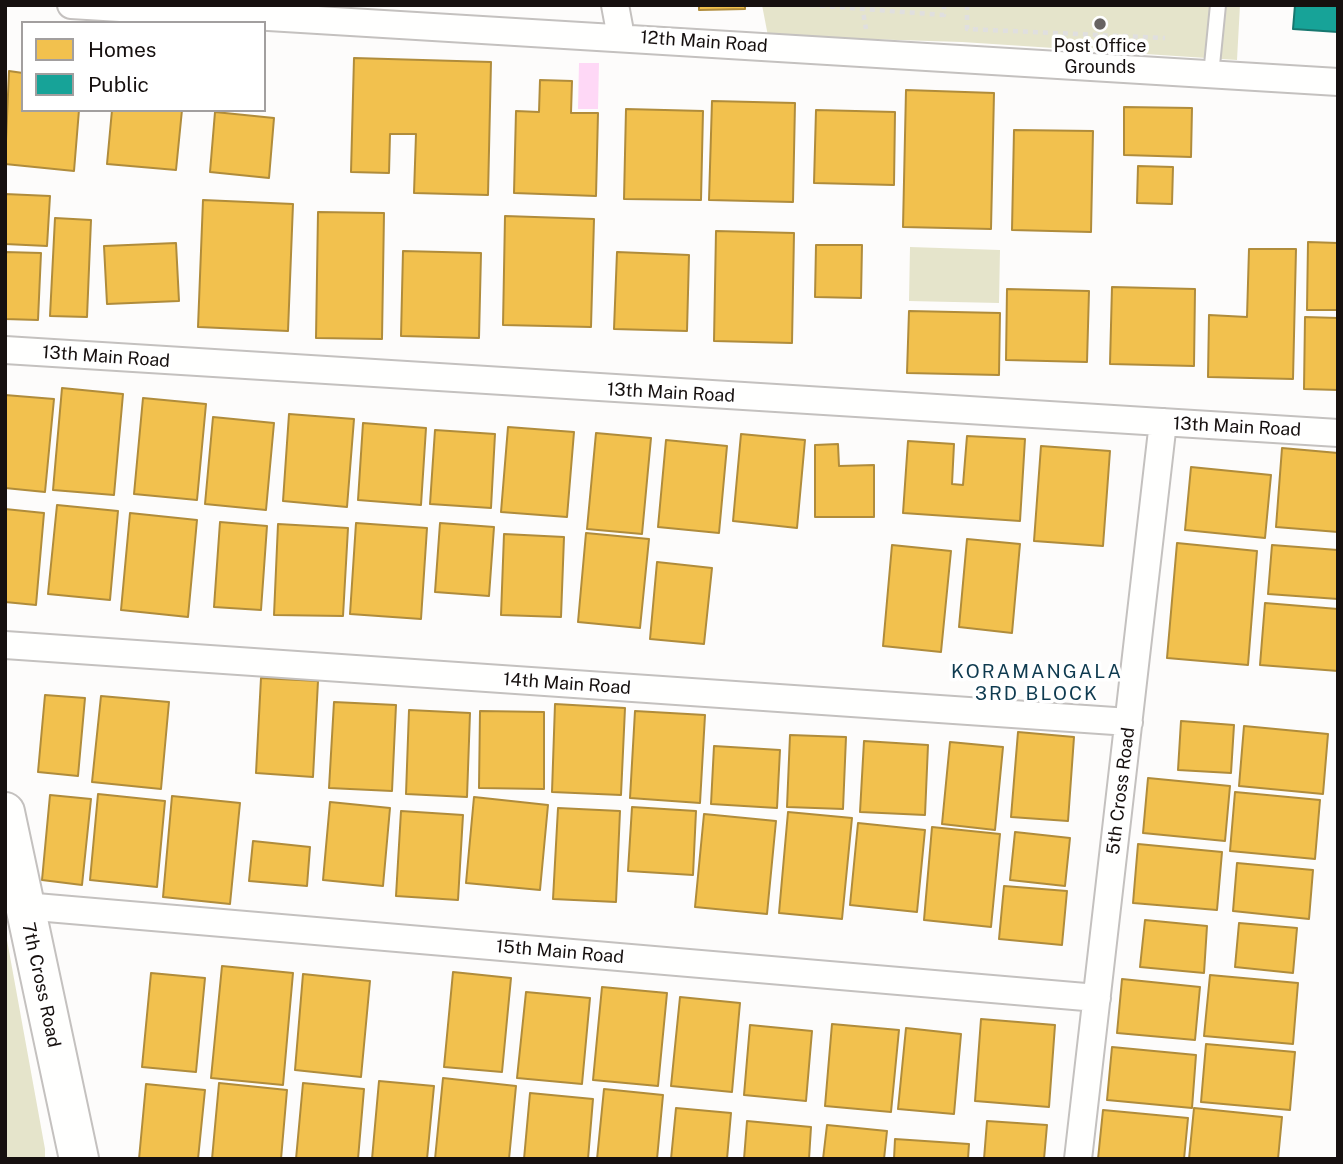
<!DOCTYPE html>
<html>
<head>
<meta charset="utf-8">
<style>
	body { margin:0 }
	#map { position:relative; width:1343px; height:1164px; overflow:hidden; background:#fdfcfb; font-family:"Public Sans",sans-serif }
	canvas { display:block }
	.frame { position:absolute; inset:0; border:7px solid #16100f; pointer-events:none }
	.legend { position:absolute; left:21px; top:21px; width:245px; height:91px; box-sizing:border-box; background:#fff; border:2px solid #a29f9f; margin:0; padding:9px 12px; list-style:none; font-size:21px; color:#16100f }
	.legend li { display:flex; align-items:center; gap:14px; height:35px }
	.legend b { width:35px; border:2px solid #a29f9f }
</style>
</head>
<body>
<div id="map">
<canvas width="1343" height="1164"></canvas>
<div class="frame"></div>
<ul class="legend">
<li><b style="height:19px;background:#f2c14e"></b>Homes</li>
<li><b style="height:19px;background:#17a398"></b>Public</li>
</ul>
</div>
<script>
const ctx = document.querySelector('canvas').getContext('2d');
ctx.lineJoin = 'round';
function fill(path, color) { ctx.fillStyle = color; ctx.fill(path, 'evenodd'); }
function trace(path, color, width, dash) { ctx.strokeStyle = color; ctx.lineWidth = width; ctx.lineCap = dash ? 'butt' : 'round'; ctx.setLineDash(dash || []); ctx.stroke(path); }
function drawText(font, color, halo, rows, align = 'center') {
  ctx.font = font + ' "Public Sans",sans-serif'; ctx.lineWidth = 7; ctx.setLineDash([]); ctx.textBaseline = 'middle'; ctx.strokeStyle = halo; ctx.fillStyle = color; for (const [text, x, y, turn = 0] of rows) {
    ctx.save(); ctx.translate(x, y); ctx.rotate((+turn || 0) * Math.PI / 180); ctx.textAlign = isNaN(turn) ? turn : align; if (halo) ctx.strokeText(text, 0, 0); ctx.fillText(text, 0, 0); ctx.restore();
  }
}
fill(new Path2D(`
	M762,5H1240L1237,60L962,42L768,36Z
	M910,247L1000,250L999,303L909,301Z
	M5,929L45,1149V1159H5Z`), '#e5e4cb');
fill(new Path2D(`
	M579,63H599L598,109H578Z`), '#fed8f6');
const homes = new Path2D(`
	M699,5H745V9L699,10Z
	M354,58L491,62L488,195L414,193L416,134H390L389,173L351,172Z
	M9,71L23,73V110H79L74,171L5,164Z
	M540,80L572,81L571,113H598L596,196L514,193L516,111L539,112Z
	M906,90L994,93L991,229L903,227Z
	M712,101L795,103L793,202L709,200Z
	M1124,107L1192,108L1191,157L1124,155Z
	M626,109L703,111L701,200L624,199Z
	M112,110H182L176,170L107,164Z
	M816,110L895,112L894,185L814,183Z
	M215,112L274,118L269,178L210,172Z
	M1014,130L1093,131L1091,232L1012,230Z
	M1138,166L1173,167L1172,204L1137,203Z
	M5,194L50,196L47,246L5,244Z
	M203,200L293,204L288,331L198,327Z
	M318,212L384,213L382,339L316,338Z
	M505,216L594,219L591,327L503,325Z
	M55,218L91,220L87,317L50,316Z
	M716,231L794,233L792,343L714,341Z
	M1308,242L1338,243V310H1307Z
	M176,243L179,301L107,304L104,246Z
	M816,245H862L861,298L815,297Z
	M1249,249H1296L1293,379L1208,377L1209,315L1247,317Z
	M403,251L481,253L479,338L401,336Z
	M5,252L41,253L38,320L5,319Z
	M617,252L689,255L687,331L614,329Z
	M1112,287L1195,289L1194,366L1110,364Z
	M1007,289L1089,291L1087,362L1006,360Z
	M909,311L1000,313L999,375L907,373Z
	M1305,317L1338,318V390L1304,389Z
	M62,388L123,394L114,495L53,490Z
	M5,395L54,399L45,492L5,488Z
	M143,398L206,404L197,500L134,494Z
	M289,414L354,419L347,507L283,501Z
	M213,417L274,423L266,510L205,504Z
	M363,423L426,428L421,505L358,500Z
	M508,427L574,432L567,517L501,512Z
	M435,430L495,434L491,508L430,504Z
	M596,433L651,438L642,534L587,529Z
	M741,434L805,440L797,528L733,521Z
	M967,436L1025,439L1020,521L903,513L908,441L954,444L952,484L963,485Z
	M666,440L727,446L719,533L658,527Z
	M838,444L839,466L874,465V517H815V445Z
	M1041,446L1110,451L1103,546L1034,541Z
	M1282,448L1338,453V532L1276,527Z
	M1191,467L1271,475L1265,538L1185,530Z
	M57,505L118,511L110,600L48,594Z
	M5,509L44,513L36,605L5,602Z
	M130,513L197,520L188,617L121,610Z
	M220,522L267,526L261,610L214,607Z
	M356,523L427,528L421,619L350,614Z
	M440,523L494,527L489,596L435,592Z
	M278,524L348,528L343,616L274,615Z
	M586,533L649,539L640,628L578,622Z
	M504,534L564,537L561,617L501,615Z
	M967,539L1020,544L1012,633L959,627Z
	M1177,543L1257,551L1248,665L1167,658Z
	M892,545L951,551L941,652L883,646Z
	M1272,545L1338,550V599L1268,594Z
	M657,562L712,568L704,644L650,639Z
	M1265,603L1338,609V671L1260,665Z
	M261,678L318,681L313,777L256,773Z
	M45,695L85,698L78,776L38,772Z
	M101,696L169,702L161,789L92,782Z
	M334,702L396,705L392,791L329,788Z
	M555,704L625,708L621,795L552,792Z
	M409,710L470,713L467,797L406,794Z
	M480,711L544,712V789L479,788Z
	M635,711L705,715L700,803L630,798Z
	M1181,721L1234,725L1231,773L1178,770Z
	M1244,726L1328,734L1323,794L1239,786Z
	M1018,732L1074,737L1068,821L1011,817Z
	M790,735L846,737L843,809L787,807Z
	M864,741L928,745L925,815L860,812Z
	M950,742L1003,747L995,830L942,824Z
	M714,746L780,750L777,808L711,804Z
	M1148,778L1230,786L1225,841L1143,833Z
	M1235,792L1320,800L1315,859L1230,851Z
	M98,794L165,801L157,887L90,880Z
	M50,795L91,799L82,885L42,880Z
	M172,796L240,803L230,904L163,897Z
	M474,797L548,805L540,890L466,883Z
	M330,802L390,808L383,886L323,880Z
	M632,807L696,811L693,875L628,871Z
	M558,808L620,811L616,902L553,899Z
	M401,811L463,815L458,900L396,896Z
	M788,812L852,818L842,919L779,913Z
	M704,814L776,821L767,914L695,907Z
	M858,823L925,830L917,912L850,905Z
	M932,827L1000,834L991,927L924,920Z
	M1015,832L1070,838L1065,886L1010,880Z
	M253,841L310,847L307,886L249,881Z
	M1138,844L1222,852L1217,910L1133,903Z
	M1237,863L1313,870L1309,919L1233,911Z
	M1004,886L1067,891L1062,945L999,939Z
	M1145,920L1207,926L1204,973L1140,967Z
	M1239,923L1297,928L1293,973L1235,967Z
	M222,966L293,973L283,1085L211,1078Z
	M453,972L511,978L502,1072L444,1067Z
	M151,973L205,978L196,1072L142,1067Z
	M303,974L370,981L361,1077L295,1070Z
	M1210,975L1298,983L1293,1044L1204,1036Z
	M1122,979L1200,987L1195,1040L1117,1033Z
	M602,987L667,993L658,1086L593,1080Z
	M526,992L590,998L582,1084L517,1078Z
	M680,997L740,1003L732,1092L671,1086Z
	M981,1019L1055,1025L1049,1107L975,1101Z
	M832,1024L899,1030L891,1112L825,1106Z
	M750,1025L812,1031L806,1101L744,1095Z
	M906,1028L961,1034L954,1114L898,1109Z
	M1206,1044L1295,1052L1290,1110L1201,1102Z
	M1112,1047L1196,1055L1192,1108L1107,1100Z
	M443,1078L516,1086L509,1159H435Z
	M379,1081L434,1086L427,1159H372Z
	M219,1083L287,1090L281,1159H212Z
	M303,1083L364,1089L358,1159H296Z
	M146,1084L205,1090L198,1159H139Z
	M604,1089L663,1095L657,1159H597Z
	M530,1093L593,1099L588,1159H524Z
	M676,1108L731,1113L727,1159H671Z
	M1194,1108L1282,1117L1278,1159H1189Z
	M1103,1110L1188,1118L1184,1159H1098Z
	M747,1121L811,1127L809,1159H744Z
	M987,1121L1047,1125L1044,1159H984Z
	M827,1125L887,1131L884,1159H823Z
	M895,1139L969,1144L968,1159H894Z`);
fill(homes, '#f2c14e');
trace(homes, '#b08c3b', 2);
const public = new Path2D(`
	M1295,5H1338V32L1293,29Z`);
fill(public, '#17a398');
trace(public, '#17776f', 2);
const lane = new Path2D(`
	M1211,75L1218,5`);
const street = new Path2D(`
	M71,5L1338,82
	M615,5L621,37
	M5,350L1338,433
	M5,645L1129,722
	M24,906L1097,998
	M1078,1159L1163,422`);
const secondary = new Path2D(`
	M5,812L79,1159`);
trace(lane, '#c4c1bf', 18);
trace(street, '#c4c1bf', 30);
trace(secondary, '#c4c1bf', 42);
trace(new Path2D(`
	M810,5L944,15V5
	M862,5L866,29
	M967,5V29L1165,38`), '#e0dfdf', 4.5, [5, 5]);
trace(lane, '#fffffe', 14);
trace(street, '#fffffe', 26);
trace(secondary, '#fffffe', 38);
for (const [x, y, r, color] of [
	[1100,24,7,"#676362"]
]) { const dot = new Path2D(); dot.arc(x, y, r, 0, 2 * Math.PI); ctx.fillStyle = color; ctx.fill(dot); trace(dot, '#fff', 2.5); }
drawText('18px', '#16100f', '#fff', [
	["12th Main Road",704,42,4],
	["13th Main Road",106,357,4],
	["13th Main Road",671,393,3],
	["13th Main Road",1237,427,3],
	["14th Main Road",567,684,4],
	["5th Cross Road",1121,791,-83],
	["15th Main Road",560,952,5],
	["7th Cross Road",41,985,78]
]);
drawText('18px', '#16100f', '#fff', [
	["Post Office",1100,46],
	["Grounds",1100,67]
]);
ctx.letterSpacing = '2px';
drawText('19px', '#0f3b50', '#fff', [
	["KORAMANGALA",1037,672],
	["3RD BLOCK",1037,694]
]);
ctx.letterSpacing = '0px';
</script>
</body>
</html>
